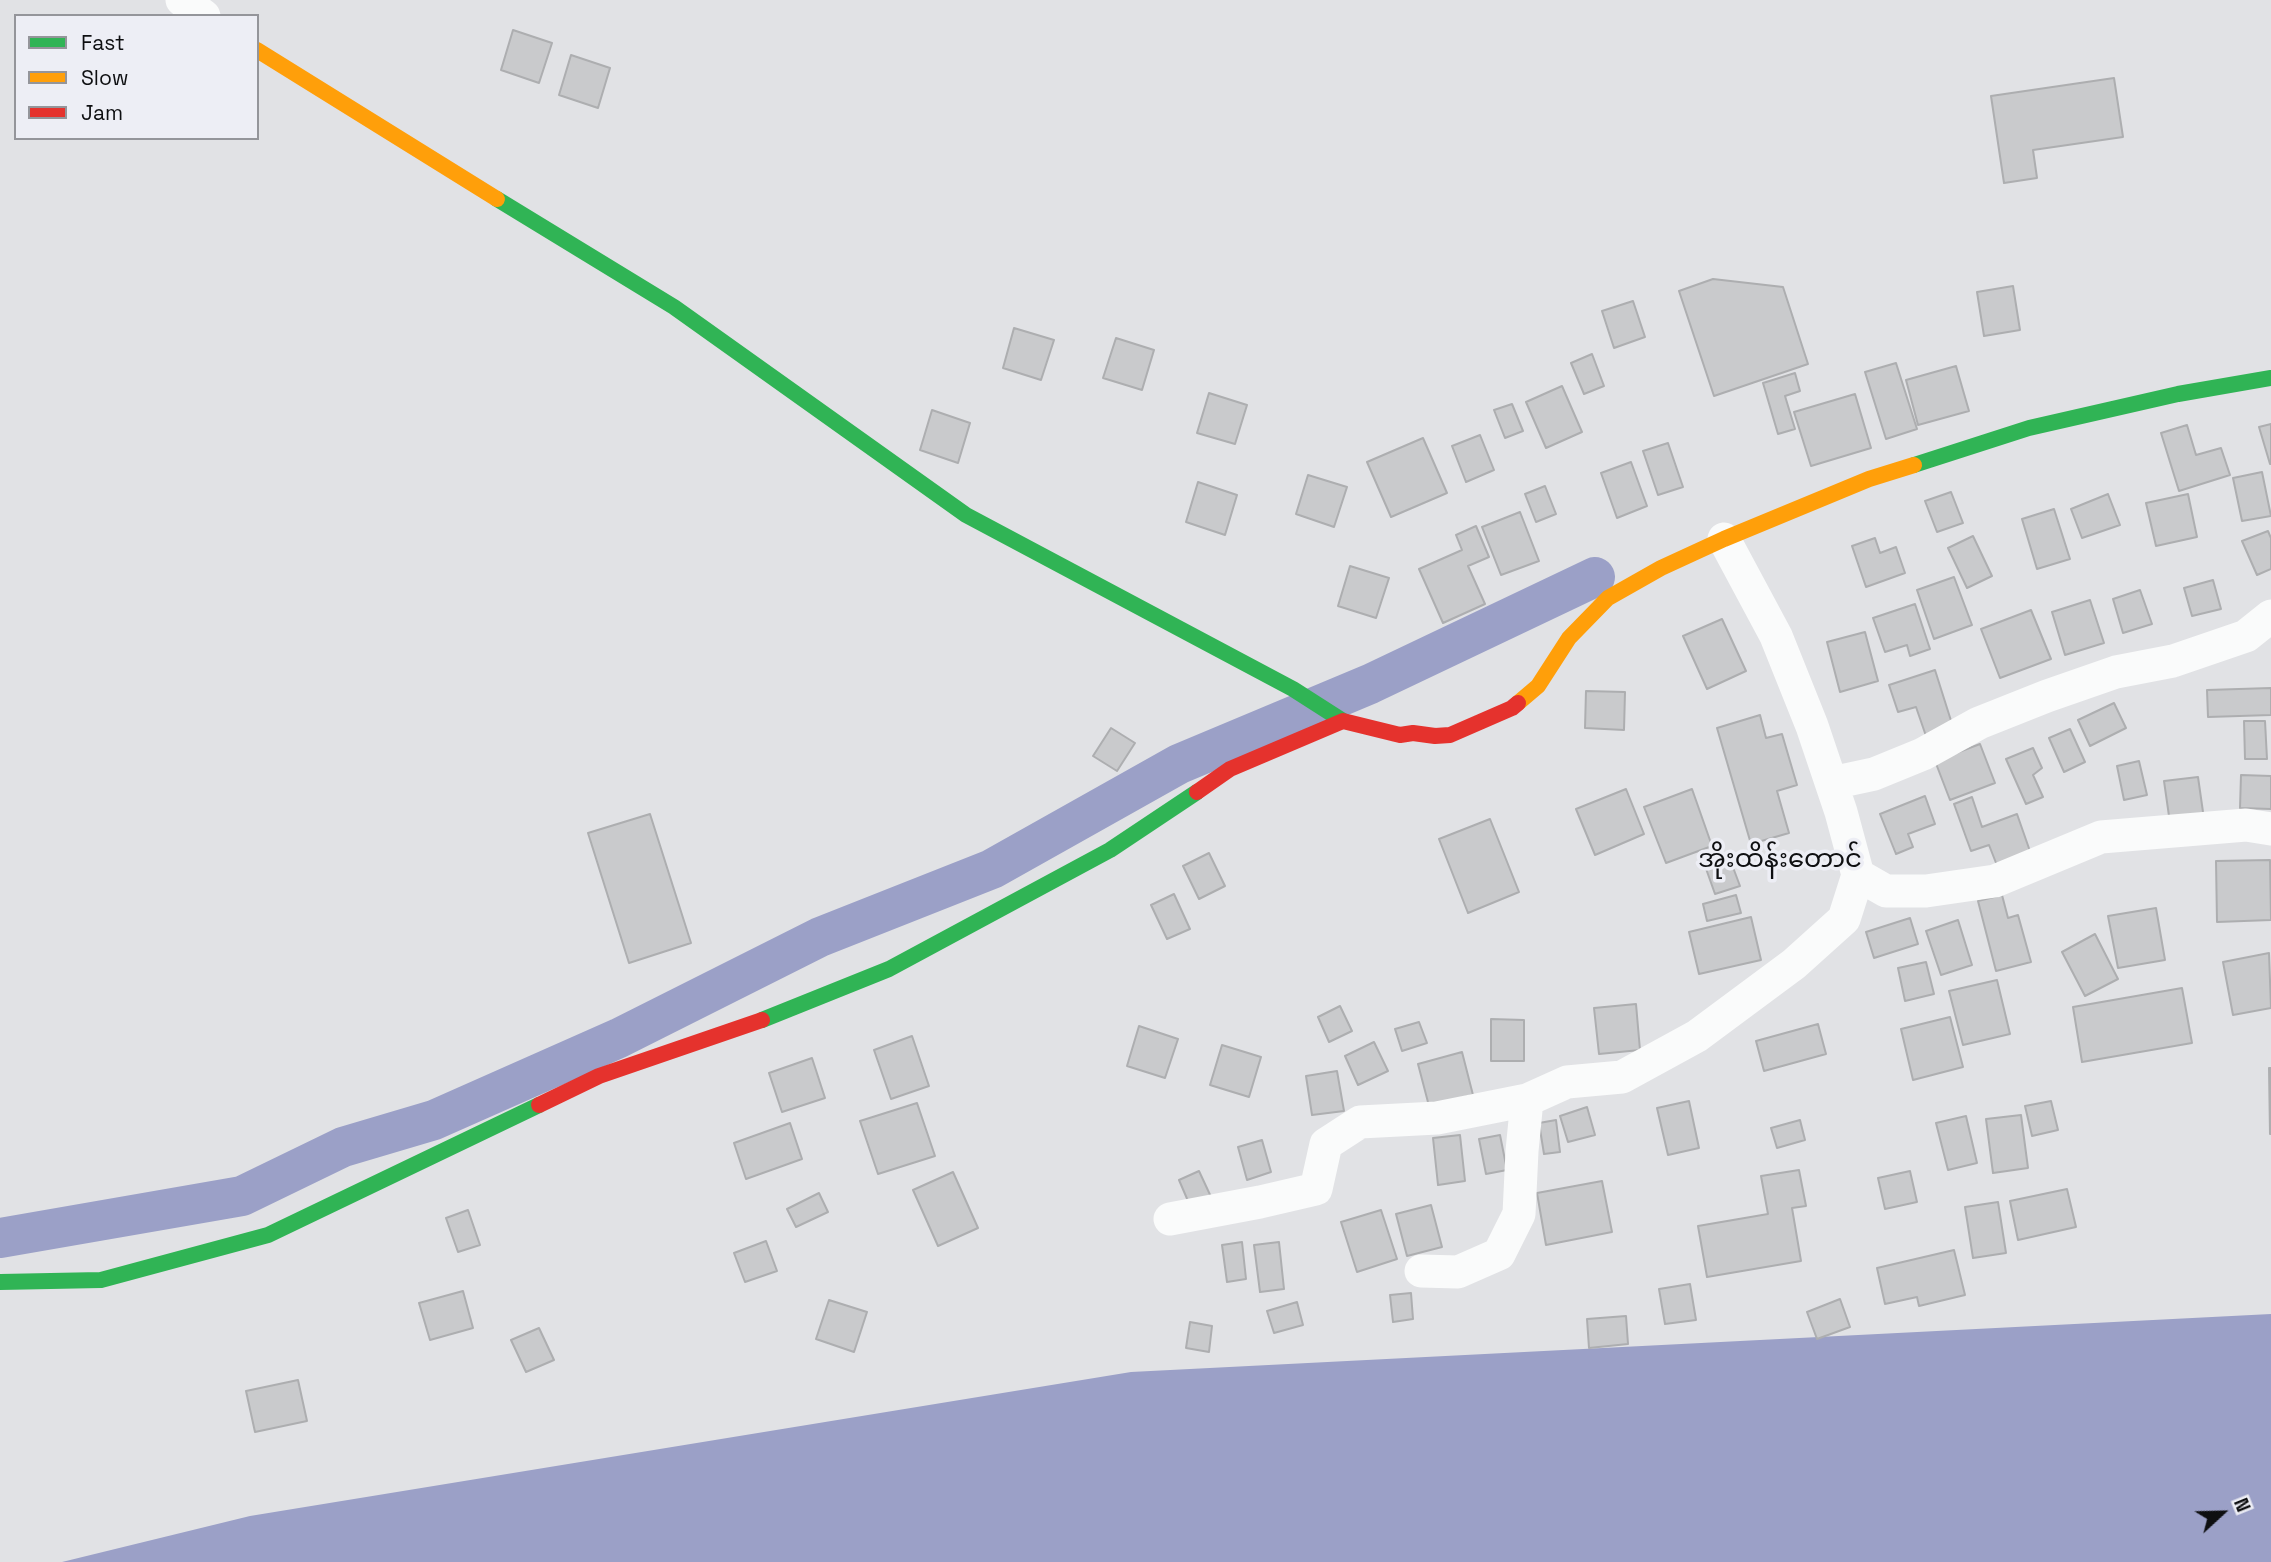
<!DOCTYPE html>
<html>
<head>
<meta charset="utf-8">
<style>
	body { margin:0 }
	#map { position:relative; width:2271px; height:1562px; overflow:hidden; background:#e1e2e5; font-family:"Space Grotesk",sans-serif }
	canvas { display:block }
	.legend { position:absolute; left:14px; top:14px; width:245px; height:126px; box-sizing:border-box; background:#edeef5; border:2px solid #94959a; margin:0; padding:9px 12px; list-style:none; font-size:21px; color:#0e0f11 }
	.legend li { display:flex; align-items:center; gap:14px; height:35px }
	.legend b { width:35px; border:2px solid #94959a }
	.north { position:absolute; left:2187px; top:1478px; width:70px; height:70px; -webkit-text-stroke:5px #edeef5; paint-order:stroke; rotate:68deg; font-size:19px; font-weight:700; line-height:28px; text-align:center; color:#0e0f11 }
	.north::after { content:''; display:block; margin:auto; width:24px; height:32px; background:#0e0f11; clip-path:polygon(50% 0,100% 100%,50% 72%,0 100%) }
</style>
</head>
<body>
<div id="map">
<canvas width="2271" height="1562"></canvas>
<ul class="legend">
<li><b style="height:9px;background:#30b455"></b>Fast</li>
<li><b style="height:9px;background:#ff9f0a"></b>Slow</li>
<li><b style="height:9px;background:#e5322d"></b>Jam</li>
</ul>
<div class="north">N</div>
</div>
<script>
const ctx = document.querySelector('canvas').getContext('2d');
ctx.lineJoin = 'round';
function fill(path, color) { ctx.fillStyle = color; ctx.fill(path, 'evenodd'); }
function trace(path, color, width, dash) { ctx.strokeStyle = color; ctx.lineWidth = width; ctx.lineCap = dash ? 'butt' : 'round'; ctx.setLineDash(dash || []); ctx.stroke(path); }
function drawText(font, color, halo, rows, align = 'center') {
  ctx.font = font + ' "Space Grotesk","Noto Sans Myanmar",sans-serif'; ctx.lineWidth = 7; ctx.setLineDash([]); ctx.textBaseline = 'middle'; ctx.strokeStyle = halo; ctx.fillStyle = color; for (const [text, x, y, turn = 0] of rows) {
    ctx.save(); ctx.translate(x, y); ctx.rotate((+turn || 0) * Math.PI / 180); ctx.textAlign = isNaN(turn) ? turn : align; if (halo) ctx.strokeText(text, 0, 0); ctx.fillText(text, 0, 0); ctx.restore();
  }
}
fill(new Path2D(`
	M2271,1314V1562H62L250,1516L1131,1372Z`), '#9ba0c7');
trace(new Path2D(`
	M0,1238L242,1196L343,1147L434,1120L619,1038L820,937L992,869L1179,764L1370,684L1595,577`), '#9ba0c7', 40);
const building = new Path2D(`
	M513,30L552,43L539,83L501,70Z
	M571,55L610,68L598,108L559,95Z
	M2114,78L2123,137L2033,150L2037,178L2004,183L1991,96Z
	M1713,279L1783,287L1808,364L1714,396L1679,291Z
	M2013,286L2020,330L1984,336L1977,292Z
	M1633,301L1645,337L1614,348L1602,311Z
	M1014,328L1054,340L1041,380L1003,368Z
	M1116,338L1154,350L1142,390L1103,378Z
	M1592,354L1604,386L1584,394L1571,363Z
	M1896,363L1917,429L1886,439L1865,372Z
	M1956,366L1969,411L1918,425L1906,380Z
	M1795,373L1800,391L1785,396L1795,429L1778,434L1763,383Z
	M1562,386L1582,432L1546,448L1526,402Z
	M1209,393L1247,405L1235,444L1197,433Z
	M1855,394L1871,448L1811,466L1794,412Z
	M1512,404L1523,431L1505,438L1494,410Z
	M932,410L970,423L958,463L920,450Z
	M2271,424V464H2270L2259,427Z
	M2187,425L2196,455L2221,448L2230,475L2179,491L2161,433Z
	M1480,435L1494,470L1466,482L1452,446Z
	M1423,438L1447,493L1391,517L1367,462Z
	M1668,443L1683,487L1658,495L1643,451Z
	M1631,462L1647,506L1617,518L1601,473Z
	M2262,472L2271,516L2242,521L2233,478Z
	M1308,475L1347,487L1334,527L1296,514Z
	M1198,482L1237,495L1225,535L1186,522Z
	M1545,486L1556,514L1536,522L1525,494Z
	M1951,492L1963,523L1937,532L1925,501Z
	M2108,494L2120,525L2082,538L2071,509Z
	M2188,494L2197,537L2156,546L2146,503Z
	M2054,509L2070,559L2037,569L2022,519Z
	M1520,512L1539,561L1501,575L1482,527Z
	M1476,526L1489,557L1468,566L1485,604L1443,623L1419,569L1462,550L1456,535Z
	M2268,531L2271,538V569L2257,575L2242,541Z
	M1973,536L1992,576L1967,588L1948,548Z
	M1875,538L1880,553L1896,547L1905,573L1866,587L1852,546Z
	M1350,566L1389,578L1376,618L1338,606Z
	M1954,577L1972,625L1934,639L1917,590Z
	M2213,580L2221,609L2192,616L2184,588Z
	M2140,590L2152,624L2123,633L2113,599Z
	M2090,600L2104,643L2065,655L2052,612Z
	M1915,604L1930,649L1910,656L1907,645L1885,652L1873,618Z
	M2031,610L2051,659L2000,678L1981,629Z
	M1722,619L1746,671L1707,689L1683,636Z
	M1865,632L1878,681L1840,692L1827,642Z
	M1935,670L1953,727L1926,736L1916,707L1898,712L1889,685Z
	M2271,688V715L2208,717L2207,690Z
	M1586,691L1625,692L1624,730L1585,728Z
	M2114,703L2126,728L2090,746L2078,720Z
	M1760,715L1766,738L1782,734L1797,785L1777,791L1789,833L1751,844L1717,728Z
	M2244,721H2265L2267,759H2245Z
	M1111,728L1135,743L1117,771L1093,756Z
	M2070,729L2085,762L2064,772L2049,738Z
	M1980,744L1995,783L1950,800L1935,761Z
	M2033,748L2042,768L2033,775L2043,797L2026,804L2006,759Z
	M2139,761L2147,795L2124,800L2117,766Z
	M2241,775L2271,776V809L2240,808Z
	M2198,777L2204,819L2170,823L2164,781Z
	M1626,789L1644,834L1595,855L1576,809Z
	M1692,789L1712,846L1666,863L1644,807Z
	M1925,796L1935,824L1908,834L1913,847L1896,854L1880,814Z
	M1972,797L1982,827L2017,814L2032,857L1998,868L1989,845L1971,851L1954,804Z
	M650,814L691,943L629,963L588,833Z
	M1490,819L1519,892L1468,913L1439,839Z
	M1209,853L1225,886L1199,899L1183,866Z
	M1728,854L1740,886L1715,894L1704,863Z
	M2270,860L2271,920L2217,922L2216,861Z
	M1174,894L1190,929L1167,939L1151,905Z
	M1736,895L1741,913L1707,921L1703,904Z
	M2002,895L2008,918L2018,915L2031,962L1996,971L1978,901Z
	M2156,908L2165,960L2118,968L2108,916Z
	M1751,917L1761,960L1699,974L1689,932Z
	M1910,918L1918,944L1874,958L1866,932Z
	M1958,920L1972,965L1941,975L1926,931Z
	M2095,934L2118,979L2085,996L2062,952Z
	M2269,953L2271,1008L2233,1015L2223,962Z
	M1926,962L1934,994L1905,1001L1898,968Z
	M1997,980L2010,1034L1963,1045L1949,991Z
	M2182,988L2192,1043L2082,1062L2073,1007Z
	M1636,1004L1640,1050L1599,1054L1594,1008Z
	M1340,1006L1352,1031L1329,1042L1318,1017Z
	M1950,1017L1963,1067L1913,1080L1901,1029Z
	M1491,1019L1524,1020V1061H1491Z
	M1419,1022L1427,1043L1402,1051L1395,1029Z
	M1818,1024L1826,1054L1764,1071L1756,1041Z
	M1139,1026L1178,1039L1165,1078L1127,1066Z
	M912,1036L929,1086L891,1099L874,1050Z
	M1374,1042L1388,1071L1358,1085L1345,1056Z
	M1222,1045L1261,1057L1249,1097L1210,1085Z
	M1462,1052L1473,1095L1429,1106L1418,1064Z
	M812,1058L825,1098L782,1112L769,1073Z
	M2269,1068H2271V1134H2270Z
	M1337,1071L1344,1111L1312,1115L1306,1076Z
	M1689,1101L1699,1148L1668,1155L1657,1108Z
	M2051,1101L2058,1130L2032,1136L2025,1106Z
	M917,1103L935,1156L878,1174L860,1121Z
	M1587,1107L1595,1135L1568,1142L1560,1116Z
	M2021,1115L2028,1168L1993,1173L1986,1119Z
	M1966,1116L1977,1163L1948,1170L1936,1123Z
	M1556,1120L1560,1152L1544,1154L1539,1123Z
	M1800,1120L1805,1140L1777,1148L1771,1128Z
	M790,1123L802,1159L746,1179L734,1143Z
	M1460,1135L1465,1181L1438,1185L1433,1138Z
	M1500,1135L1507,1170L1486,1174L1479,1139Z
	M1262,1140L1271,1172L1247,1180L1238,1147Z
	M1799,1170L1806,1206L1792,1208L1801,1261L1707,1277L1698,1226L1768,1214L1761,1176Z
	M1199,1171L1212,1199L1191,1208L1179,1180Z
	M1910,1171L1917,1202L1885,1209L1878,1178Z
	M953,1172L978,1228L938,1246L913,1190Z
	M1602,1181L1612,1232L1546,1245L1537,1193Z
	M2067,1189L2076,1227L2018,1240L2010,1201Z
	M819,1193L828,1212L796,1227L787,1209Z
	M1998,1202L2006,1253L1973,1258L1965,1207Z
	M1431,1205L1442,1247L1407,1256L1396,1214Z
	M468,1210L480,1245L458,1252L446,1218Z
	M1381,1210L1397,1259L1357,1272L1341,1222Z
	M766,1241L777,1271L745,1282L734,1253Z
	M1242,1242L1246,1279L1227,1282L1222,1245Z
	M1279,1242L1284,1289L1260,1292L1254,1245Z
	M1954,1250L1965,1295L1919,1306L1917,1297L1885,1304L1877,1268Z
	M1690,1284L1696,1320L1665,1324L1659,1289Z
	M463,1291L473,1328L430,1340L419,1303Z
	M1411,1293L1413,1319L1393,1322L1390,1295Z
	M1840,1299L1850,1327L1817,1339L1807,1312Z
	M829,1300L867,1312L854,1352L816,1339Z
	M1297,1302L1303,1325L1274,1333L1267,1311Z
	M1626,1316L1628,1344L1589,1348L1587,1319Z
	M1190,1322L1212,1326L1209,1352L1186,1348Z
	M539,1328L554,1360L526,1372L511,1340Z
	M298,1380L307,1421L255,1432L246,1391Z`);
fill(building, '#c9cacc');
trace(building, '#adaeb0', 2);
trace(new Path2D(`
	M182,0L204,16
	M1832,783L1874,774L1923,754L1979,723L2047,696L2116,672L2173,661L2246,636L2271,616
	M1858,875L1886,891H1926L1995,881L2101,837L2246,825L2271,829
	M1170,1219L1260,1202L1316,1189L1326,1144L1360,1122L1437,1118L1527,1100L1567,1082L1622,1077L1697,1036L1794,964L1844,919L1858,875L1841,812L1812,726L1776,636L1724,539
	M1421,1271L1458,1272L1499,1254L1519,1214L1522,1151L1527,1100`), '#fafbfb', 33);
trace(new Path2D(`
	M497,199L674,307L966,515L1293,689L1343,721
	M1914,465L2029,428L2178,394L2271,378
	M762,1020L889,969L1110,850L1197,792
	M0,1282L101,1280L268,1235L539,1105`), '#30b455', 16);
trace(new Path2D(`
	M257,50L497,199
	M1518,703L1538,686L1569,638L1608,598L1661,568L1724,539L1869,479L1914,465`), '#ff9f0a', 16);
trace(new Path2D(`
	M1197,792L1230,769L1343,721L1400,735L1413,733L1435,736L1450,735L1512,708L1518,703
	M539,1105L599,1076L762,1020`), '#e5322d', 16);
drawText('26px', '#0e0f11', '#edeef5', [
	["အိုးထိန်းတောင်",1780,860]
]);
</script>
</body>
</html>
